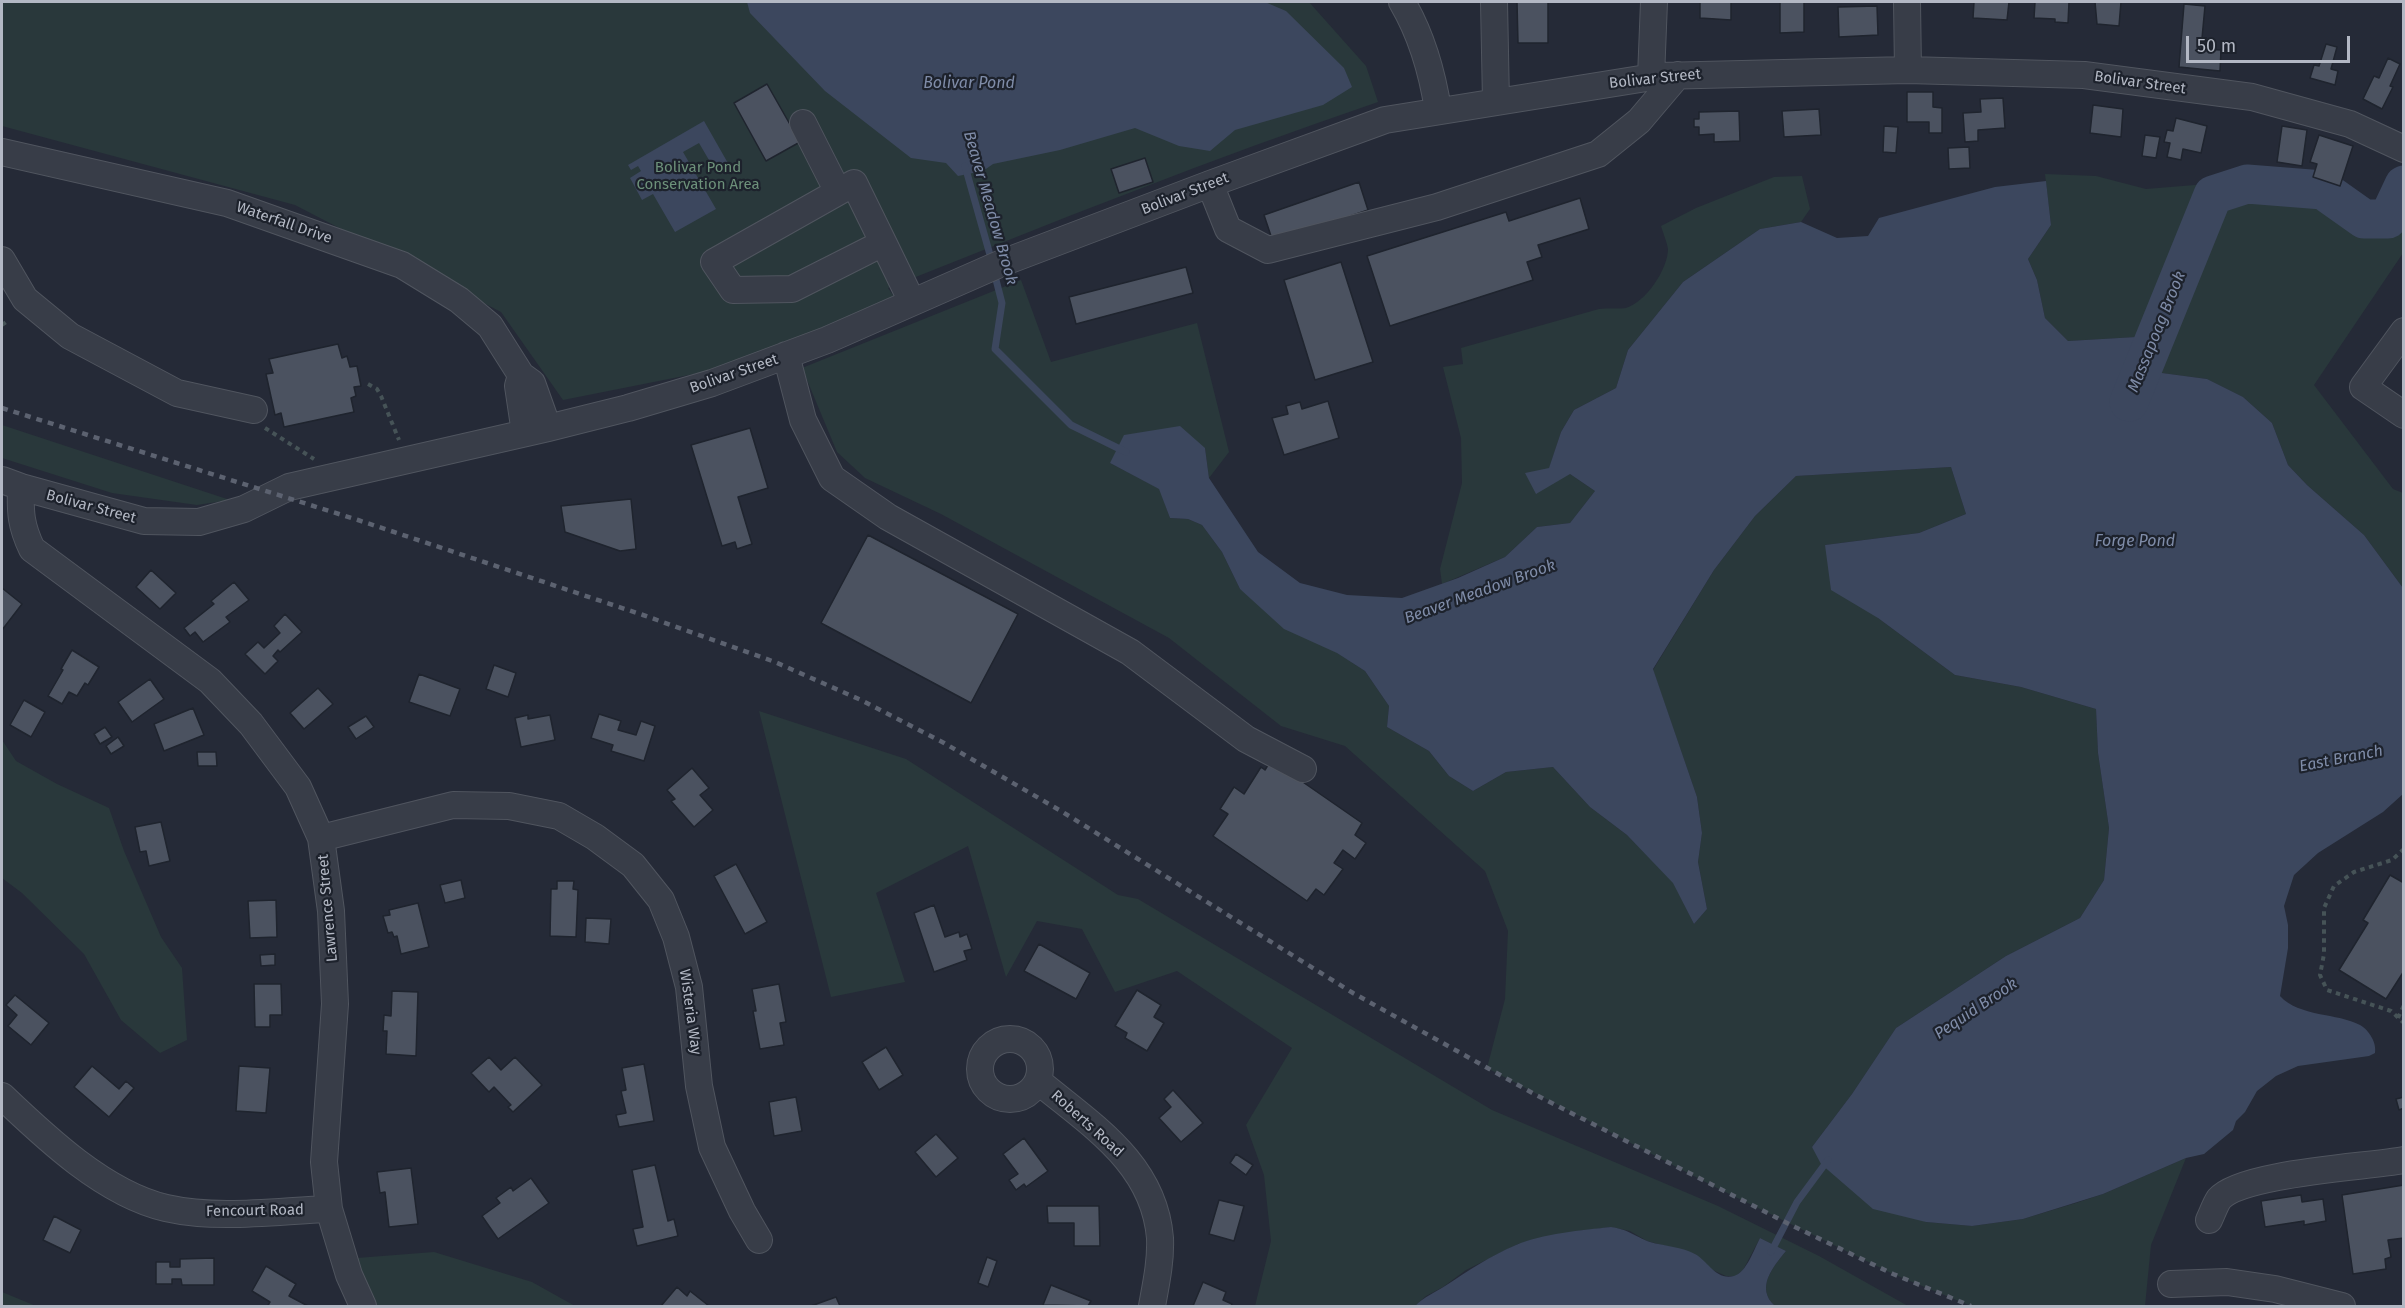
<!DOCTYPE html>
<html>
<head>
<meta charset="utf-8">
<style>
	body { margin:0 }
	#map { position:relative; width:2405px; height:1308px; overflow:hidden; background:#252a37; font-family:"Fira Sans",sans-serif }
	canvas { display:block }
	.frame { position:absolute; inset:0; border:3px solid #b3b8c4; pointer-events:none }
	.scale { position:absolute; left:2186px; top:36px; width:164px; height:27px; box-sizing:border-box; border:3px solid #b3b8c4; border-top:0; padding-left:8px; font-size:18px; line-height:21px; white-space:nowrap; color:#b3b8c4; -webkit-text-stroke:4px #1d222c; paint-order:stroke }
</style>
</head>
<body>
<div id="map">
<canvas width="2405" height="1308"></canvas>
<div class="frame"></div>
<div class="scale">50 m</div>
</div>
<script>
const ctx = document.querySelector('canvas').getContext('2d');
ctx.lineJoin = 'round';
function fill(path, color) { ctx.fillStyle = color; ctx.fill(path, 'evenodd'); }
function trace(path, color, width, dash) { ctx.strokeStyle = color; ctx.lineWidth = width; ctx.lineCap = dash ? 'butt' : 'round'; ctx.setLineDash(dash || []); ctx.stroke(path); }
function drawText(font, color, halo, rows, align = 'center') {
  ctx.font = font + ' "Fira Sans",sans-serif'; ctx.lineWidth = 4.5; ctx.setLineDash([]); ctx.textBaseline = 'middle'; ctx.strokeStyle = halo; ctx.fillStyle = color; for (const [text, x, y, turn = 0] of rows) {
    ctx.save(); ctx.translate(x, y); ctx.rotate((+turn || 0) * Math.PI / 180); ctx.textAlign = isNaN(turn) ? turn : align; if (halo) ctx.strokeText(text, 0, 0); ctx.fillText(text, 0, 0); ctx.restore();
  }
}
fill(new Path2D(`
	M2,2H1309L1366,66L1378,102C1213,158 1051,223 888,288L897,301L704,372L563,400L501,312L295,205L2,126Z
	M2399,168L2403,171V253L2314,385L2393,489L2403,493V588L2364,535L2307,485L2288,465L2272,423L2243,397L2207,379L2162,373L2136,337L2068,341L2045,318L2037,280L2028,259L2051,225L2045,174L2096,176L2146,189L2219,183L2264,175L2343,191L2383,210Z
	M1802,176L1810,209L1801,222L1760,229L1683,282L1628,350L1616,388L1574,410L1561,432L1549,469L1570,474L1595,491L1570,523L1537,527L1505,557L1442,584L1440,569L1462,483L1461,438L1443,367L1463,364L1461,348L1599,309C1607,308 1622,309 1626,308C1646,302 1668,269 1668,249C1667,242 1663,233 1661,226L1696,208L1774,177Z
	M1021,280L1051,362L1197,323L1229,452L1209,478L1205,448L1110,463L1160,489L1170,518L1188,519L1202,525L1222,552L1240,589L1365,671L1389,706L1387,727L1429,751L1449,776L1473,791L1506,772L1553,767L1590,807L1627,835L1674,883L1694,924L1707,909L1698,862L1702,833L1697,797L1653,670L1714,570L1755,516L1796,476L1951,467L1966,514L1919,533L1825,545L1878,618L1955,675L2021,687L2096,709L2098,753L2109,828L2104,880L2080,918L2006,956L1896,1028L1852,1094L1812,1147L1926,1222L1972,1226L2023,1219L2079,1202L2103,1194L2186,1158L2151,1245L2145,1306H1971L1893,1274L1713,1186L1487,1068L1505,999L1508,931L1485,871L1345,746L1281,726L1169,638L941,514L865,478L837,452L802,368Z
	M2,425L230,500L197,505L112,493L2,458Z
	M759,711L906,759L1118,895L1138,899L1492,1110L1718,1206L1819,1256L1908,1306H1775C1755,1288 1773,1267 1786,1251L1760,1238L1743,1270L1736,1276H1726L1708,1268L1695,1254L1647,1241L1630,1231L1611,1227L1579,1231L1518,1244L1466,1270L1443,1287L1426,1296L1415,1306H1255L1271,1241L1264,1175L1246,1125L1292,1048L1177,971L1115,992L1082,929L1037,921L1006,977L968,846L876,893L905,982L831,997Z
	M2,740L16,761L57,784L109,808L124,851L161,937L182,968L187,1040L160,1053L121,1020L84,954L22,893L2,878Z
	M434,1252L532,1282L575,1306H363L344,1259Z
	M2,1292L36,1306H2Z`), '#29383b');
fill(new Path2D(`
	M747,2H1265L1286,11L1344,68L1352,87L1323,105L1235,130L1210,151L1179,146L1135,128L1060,150L993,164L983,171L958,176L946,163L911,158L825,91L750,13Z
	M704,121L729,165L716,172L699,143L683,152L716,209L675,232L653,194L642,200L630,178L641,171L638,166L631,170L628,165Z
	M2046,181L2051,225L2028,259L2037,280L2045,318L2068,341L2136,337L2162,373L2207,379L2243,397L2272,423L2288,465L2307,485L2364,535L2403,588V794L2383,812L2318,853L2294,875L2284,906L2288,925V948L2280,996C2299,1017 2338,1013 2360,1025C2369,1030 2377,1043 2375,1053L2369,1056L2298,1066L2276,1076L2257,1091L2245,1112L2236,1121L2233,1130L2204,1154L2186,1158L2103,1194L2023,1219L1972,1226L1926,1222L1873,1209L1821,1164L1812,1147L1852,1094L1896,1028L2006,956L2080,918L2104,880L2109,828L2098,753L2096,709L2021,687L1955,675L1878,618L1831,590L1825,545L1919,533L1966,514L1951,467L1796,476L1755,516L1714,570L1653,669L1697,797L1702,833L1698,862L1707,909L1694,924L1673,883L1627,835L1590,807L1553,767L1506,772L1473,791L1449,776L1429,751L1387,727L1389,706L1365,671L1337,653L1284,629L1240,589L1222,552L1202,525L1188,519L1170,518L1159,489L1110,463L1124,435L1180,426L1205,448L1209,478L1258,552L1300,583L1347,595L1402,598L1458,578L1505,557L1537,527L1570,523L1595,491L1570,474L1536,494L1525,473L1549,468L1561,432L1574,410L1616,388L1628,350L1683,282L1760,229L1801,222L1837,238L1868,236L1879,218L1995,187Z
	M1611,1227C1630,1230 1634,1236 1650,1242C1664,1246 1683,1247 1695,1254C1708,1261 1716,1281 1734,1276C1747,1272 1754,1249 1760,1238L1786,1251C1773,1267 1755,1288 1775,1306H1415C1424,1297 1434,1293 1445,1286C1468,1271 1490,1256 1516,1245C1541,1234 1583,1230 1611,1227Z`), '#3c475e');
trace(new Path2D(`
	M965,166L992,262
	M994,272L1002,303L995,349L1071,425L1126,452
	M1771,1252L1797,1202L1828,1160`), '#3c475e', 7);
trace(new Path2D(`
	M2129,402L2213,195L2247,184L2323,190L2364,219H2388L2404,185`), '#3c475e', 39);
const building = new Path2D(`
	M1517,2H1548V43H1518Z
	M1700,2H1731V20L1700,18Z
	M1780,2H1804V32L1780,33Z
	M1974,2H2009L2007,20L1973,18Z
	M2035,2H2069L2068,23L2055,22V19L2034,18Z
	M2095,2H2121L2119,26L2097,24Z
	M2184,4L2205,6L2201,49L2221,50L2220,71L2179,67Z
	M1877,6L1878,35L1839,37L1838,7Z
	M2326,44L2337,47L2331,69L2338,71L2335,85L2310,78L2314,65L2319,66Z
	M2388,58L2400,64L2390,86L2393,87L2382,109L2363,99L2374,76L2379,78Z
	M767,84L800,142L766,161L734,103Z
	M1907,92H1933V107L1942,108V133H1929V122H1907Z
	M2003,98L2005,128L1978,130V141L1965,142L1963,113L1981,112L1980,99Z
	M2093,105L2123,109L2121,137L2090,133Z
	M1819,109L1821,135L1784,137L1782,111Z
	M1739,111L1740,141L1714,142V134L1699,135V127H1694V119H1699V112Z
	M2176,118L2207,126L2201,153L2183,149L2181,160L2167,157L2170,143L2164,142L2167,130L2173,131Z
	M1884,126L1898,127L1896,153L1883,152Z
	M2282,126L2307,130L2302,166L2277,162Z
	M2145,135L2160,137L2156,158L2142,156Z
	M2319,135L2353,146L2340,186L2313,177L2317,164L2310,162Z
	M1969,147L1970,168L1949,169L1948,148Z
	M1145,158L1153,182L1119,193L1111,169Z
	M1359,182L1368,210L1273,242L1264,215Z
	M1580,198L1589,229L1538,245L1542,257L1527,262L1533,280L1390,326L1367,256L1506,212L1509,221Z
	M1341,262L1373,362L1315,380L1284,280Z
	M1186,267L1193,293L1076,324L1069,297Z
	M338,344L342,358L347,356L350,367L357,366L361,386L354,387L356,396L351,398L354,412L284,427L281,413L275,415L266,374L273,373L269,359Z
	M1328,401L1339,438L1284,455L1272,418L1288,414L1286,406L1300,402L1302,409Z
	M750,428L768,488L738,497L752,544L737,549L735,542L722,546L691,445Z
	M631,499L636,549L620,551L565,532L561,506Z
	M868,535L1018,614L971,703L821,623Z
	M151,570L176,593L160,609L136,587Z
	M234,582L249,600L226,617L230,622L203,642L195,632L190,636L184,628L214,604L211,601Z
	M2,588L22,604L2,630Z
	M285,614L302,632L280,652L278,650L273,656L278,661L265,674L245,654L258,642L264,648L280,633L274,626Z
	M72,650L99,667L88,685L85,683L77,696L69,692L62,704L48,696L63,670L61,669Z
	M494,665L516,673L508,697L486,689Z
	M419,674L460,689L450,716L409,702Z
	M150,679L164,699L132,722L118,702Z
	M318,688L333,704L304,729L290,713Z
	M24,700L45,712L31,737L10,725Z
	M193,708L204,735L164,751L154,724Z
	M599,714L621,721L618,730L636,735L641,721L655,726L644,761L611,751L613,745L591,738Z
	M528,715V719L550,715L555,740L521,747L515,718Z
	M366,716L374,727L356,739L348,727Z
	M105,727L112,737L100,744L94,734Z
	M118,737L124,746L111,754L106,746Z
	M197,752H216L217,766H198Z
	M1271,760L1362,823L1355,835L1366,843L1355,859L1343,850L1334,863L1343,869L1324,895L1316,889L1307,901L1213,836L1228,814L1220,809L1234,787L1244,794L1261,767L1265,770Z
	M692,768L709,788L700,795L713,810L694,827L671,801L675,799L667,790Z
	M161,822L170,861L149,866L146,851L140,852L135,827Z
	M736,864L767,922L745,934L714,876Z
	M2390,875L2404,883V971L2386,999L2339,970L2368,923L2363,920Z
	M461,880L465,898L445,903L440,885Z
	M557,881H574L573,889L578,890L576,937L550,936L551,889H557Z
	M276,900L277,937L250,938L248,901Z
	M418,903L429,947L401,954L397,936L394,937L392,932L388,933L383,916L390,915L389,910Z
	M934,905L945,937L959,932L960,937L967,934L972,949L964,951L967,960L934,972L914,913Z
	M586,918L611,919L609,944L585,942Z
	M1039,944L1090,973L1076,999L1024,971Z
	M275,954V965L261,966L260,955Z
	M254,984H281L282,1015H270V1027H255Z
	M779,984L786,1022L780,1023L784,1045L760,1049L753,1011H756L752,989Z
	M1137,990L1161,1005L1154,1017L1164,1023L1147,1051L1125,1038L1127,1033L1115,1026Z
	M392,991L418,992L416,1056L386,1054L387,1031H383L384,1015L391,1016Z
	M15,995L49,1023L31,1045L8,1026L17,1015L6,1005Z
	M886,1047L903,1075L879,1090L862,1062Z
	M489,1057L501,1070L515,1057L542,1085L513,1112L508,1107L511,1105L494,1087L489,1092L471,1073Z
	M644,1064L654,1121L619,1127L616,1115L626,1113L621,1091L626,1090L622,1068Z
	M92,1066L119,1089L126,1081L134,1088L109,1117L74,1087Z
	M239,1066L270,1068L266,1113L236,1111Z
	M1173,1090L1203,1123L1181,1142L1159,1118L1171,1107L1164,1099Z
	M796,1097L802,1131L774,1136L769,1102Z
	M2404,1097V1108L2399,1110L2396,1099Z
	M936,1134L958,1158L936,1177L915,1152Z
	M1024,1138L1048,1171L1026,1187L1024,1184L1016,1190L1009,1180L1018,1174L1003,1154Z
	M1236,1154L1253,1165L1246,1175L1230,1163Z
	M655,1165L668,1221L674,1219L678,1236L637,1246L633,1229L643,1227L632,1170Z
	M411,1168L418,1224L389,1227L385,1192L380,1193L377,1172Z
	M531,1178L549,1203L498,1239L482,1216L500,1203L496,1198L511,1187L513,1191Z
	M2404,1185V1238L2388,1240L2391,1257L2385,1259L2386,1269L2353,1274L2342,1195Z
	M2301,1195L2302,1202L2323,1199L2326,1221L2304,1225V1221L2265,1227L2261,1201Z
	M1219,1200L1244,1206L1234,1241L1209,1234Z
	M1047,1206H1099L1100,1246H1074V1223H1048Z
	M54,1216L81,1230L70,1253L43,1240Z
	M987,1257L997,1261L988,1287L978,1283Z
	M214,1258V1285H182L181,1279H172V1284H156V1262H170V1267H180V1259Z
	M266,1266L296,1284L289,1296L308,1306H271L268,1305L270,1302L252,1291Z
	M1203,1282L1226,1292L1223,1300L1232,1304L1231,1306H1193Z
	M1051,1285L1091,1301L1088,1306L1043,1305Z
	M677,1287L687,1296L690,1291L709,1306H661Z
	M836,1297L840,1306H811Z`);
fill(building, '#4b5260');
trace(building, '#1f242e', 1.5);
const minor = new Path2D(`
	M1402,2C1422,36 1432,71 1438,110
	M1494,2L1496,102
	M1907,2L1908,70
	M1651,77L1654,2
	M803,123L838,192
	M2,152L227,203L402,265L459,300L490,326L521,375
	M1210,184L1228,229L1268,250L1437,207L1598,154L1639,121L1678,75
	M883,243L792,289L733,290L714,262L854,183C873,222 893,262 912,302
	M2,260L25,299L70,336L177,393L254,410
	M2404,331L2363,387L2404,415
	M786,355L803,420L832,478L888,517L1130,652L1246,739L1303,769
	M525,433L518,386L521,375L532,383L548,428
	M2,480L21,487L144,521L199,522L244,509L289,487L548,428L628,408L712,383L827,340L1002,263L1210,184L1385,120L1659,76L1908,70L2084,75L2252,97L2350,124L2404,149
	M21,487C20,513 21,526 32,549L210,681L251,724L298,787L321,838L331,911L335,1004L324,1162L329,1209L349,1275L363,1306
	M321,838L453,805L509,806L559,816L595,837L633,865L661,900L676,937L689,987L699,1086L712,1147L742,1211L759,1240
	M980 1069a30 30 0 1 1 60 0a30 30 0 1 1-60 0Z
	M1038,1081C1091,1125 1154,1163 1160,1238C1161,1261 1156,1284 1152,1306
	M2,1096C46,1138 105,1194 166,1208C219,1220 276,1211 329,1209
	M2209,1220C2212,1214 2215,1205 2219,1199C2241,1173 2366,1167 2404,1160
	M2171,1284L2227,1282L2275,1289L2342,1306`);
trace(minor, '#50555f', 28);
trace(new Path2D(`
	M2,325L6,322
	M368,384L377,389L381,396L399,440
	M265,428L314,459
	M2404,849L2392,860L2354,872L2334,886L2324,908V954L2320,975L2327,990L2391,1011L2404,1023
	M2398,1018L2404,1005`), '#465357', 4, [4.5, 4.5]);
trace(minor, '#383d48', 26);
trace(new Path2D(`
	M2,408L358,520L643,615L775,662L861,700L944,743L1061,811L1353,993L1536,1095L1795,1227L1893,1274L1971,1306`), '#5c6270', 4.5, [6, 6]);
drawText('15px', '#b3b8c4', '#1d222c', [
	["Bolivar Street",1655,79,-6],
	["Bolivar Street",2140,83,8],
	["Bolivar Street",1185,194,-21],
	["Waterfall Drive",284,223,19],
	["Bolivar Street",734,374,-19],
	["Bolivar Street",91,507,15],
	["Lawrence Street",328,908,-95],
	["Wisteria Way",690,1012,82],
	["Roberts Road",1087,1124,42],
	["Fencourt Road",255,1211,-1]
]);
drawText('15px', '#6d917a', '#1d222c', [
	["Bolivar Pond",698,168],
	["Conservation Area",698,185]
]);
drawText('italic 16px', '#7f8ca8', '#1d222c', [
	["Bolivar Pond",969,84],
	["Beaver Meadow Brook",990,208,74],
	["Massapoag Brook",2157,332,-68],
	["Forge Pond",2135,542],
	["Beaver Meadow Brook",1480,592,-20],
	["East Branch",2341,759,-11],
	["Pequid Brook",1976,1009,-34]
]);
</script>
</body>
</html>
